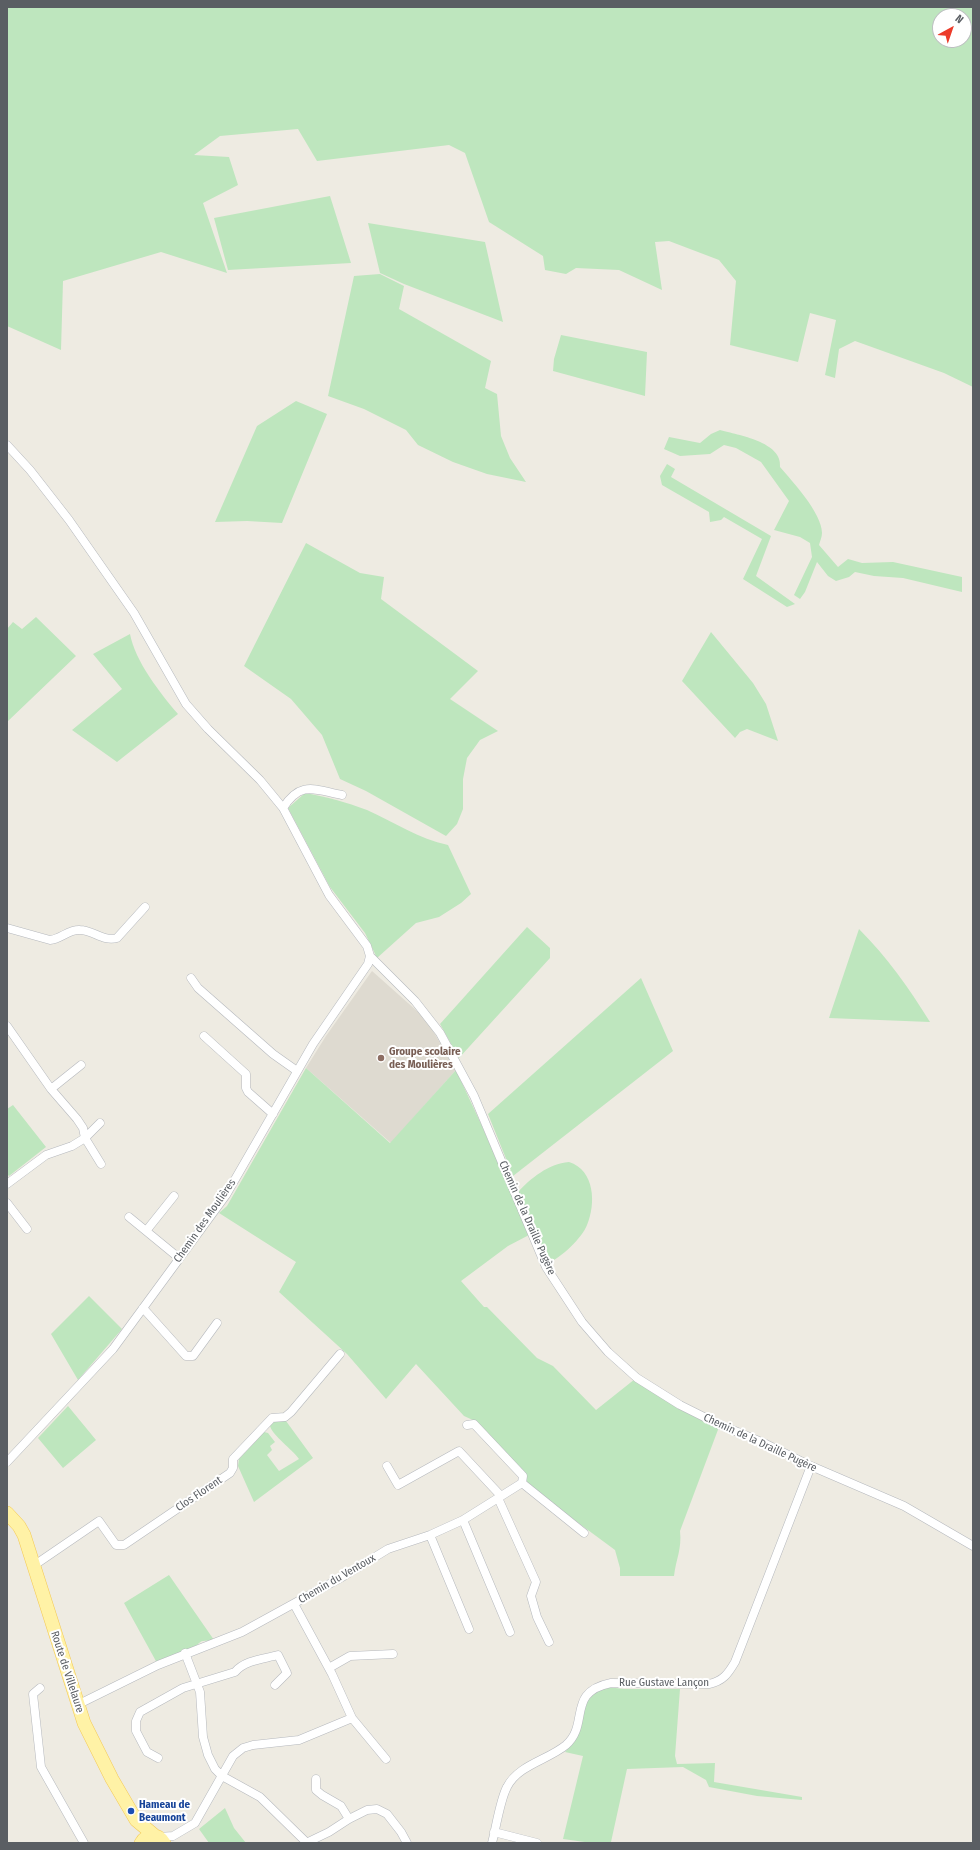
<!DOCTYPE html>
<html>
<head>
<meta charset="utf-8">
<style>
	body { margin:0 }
	#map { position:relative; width:980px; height:1850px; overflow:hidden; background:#eeebe2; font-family:"Fira Sans Condensed",sans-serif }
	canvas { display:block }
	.frame { position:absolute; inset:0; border:8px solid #5a5e63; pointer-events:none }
	.north { position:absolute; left:932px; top:8px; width:40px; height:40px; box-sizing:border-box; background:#fff; border:1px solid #bdbfc1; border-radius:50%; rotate:40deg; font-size:11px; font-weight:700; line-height:16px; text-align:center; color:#5a5e63 }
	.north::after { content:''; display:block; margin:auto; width:14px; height:18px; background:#ec3b2a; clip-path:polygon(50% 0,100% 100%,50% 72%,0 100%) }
</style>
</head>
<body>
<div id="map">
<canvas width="980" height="1850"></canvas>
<div class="frame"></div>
<div class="north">N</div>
</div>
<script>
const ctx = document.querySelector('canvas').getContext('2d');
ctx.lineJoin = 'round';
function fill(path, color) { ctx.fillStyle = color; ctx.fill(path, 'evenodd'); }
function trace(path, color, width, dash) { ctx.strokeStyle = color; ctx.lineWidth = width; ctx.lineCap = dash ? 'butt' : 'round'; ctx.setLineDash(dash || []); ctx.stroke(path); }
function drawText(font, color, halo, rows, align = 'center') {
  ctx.font = font + ' "Fira Sans Condensed",sans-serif'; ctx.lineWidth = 4; ctx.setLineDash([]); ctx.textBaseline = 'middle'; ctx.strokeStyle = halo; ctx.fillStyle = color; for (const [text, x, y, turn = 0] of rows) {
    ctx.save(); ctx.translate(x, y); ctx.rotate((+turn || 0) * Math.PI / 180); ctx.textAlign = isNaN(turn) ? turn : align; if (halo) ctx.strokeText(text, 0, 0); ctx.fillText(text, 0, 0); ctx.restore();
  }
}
fill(new Path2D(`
	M372,971L426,1019L456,1070L391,1143L306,1068L326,1036Z`), '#dedad0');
fill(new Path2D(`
	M7,7H973V387L944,373L855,341L839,349L835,378L825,375L836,320L810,313L798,362L730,345L736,281L719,260L669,241L655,242L662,290L619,270L576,268L566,274L545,270L543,256L489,222L465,153L449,145L317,161L298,129L220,136L194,155L229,157L238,185L203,203L227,273L161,252L63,281L61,350L7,326ZM940,16H964V40H940Z
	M330,196L351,263L228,270L214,218Z
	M368,223L485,242L503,322L404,284L380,273Z
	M380,274L404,286L399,309L491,361L485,388L497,394L501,436L510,458L526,482L487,474L453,462L418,445L406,430L364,409L328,396L354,276Z
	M561,335L647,352L645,396L553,371L554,359Z
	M296,401L327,414L282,523L247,521L215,522L257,426Z
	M720,430C738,435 783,442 780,467C792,481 822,513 822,533C822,537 820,541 819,545L838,567L848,559L862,563L893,562L962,577V592L903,578L874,576L855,572L849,577L836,581L828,576L817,562L805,592L800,599L794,595L812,557L810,543L800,537L774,530L789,501L761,462L736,448L724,445L710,454L680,456L664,449L669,437L700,443L711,434Z
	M667,464L675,469L671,477L771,536L756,576L795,604L787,607L743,579L762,539L724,517L721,520L710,522L709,512L662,485L660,476Z
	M306,543L360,573L384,577L381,599L478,671L450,699L498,731L480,740L467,758L463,779V809L457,824L446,836L366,791L340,779L322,735L291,699L244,666Z
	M36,617L76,656L7,722V629L13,622L22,629Z
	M711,632L753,683L766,704L778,741L747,729L740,732L735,738L682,681Z
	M130,634C135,661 160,693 178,714L117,762L72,730L122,689L93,654Z
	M305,793C327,797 346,802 367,810C394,822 419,839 448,845L471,894L461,903L439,917L416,923L377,958L365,933L330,887L288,808Z
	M527,927L550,948V958L459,1058L440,1024Z
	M859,929C887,957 909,988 930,1022L829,1018Z
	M641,978L673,1051L513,1176L488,1114Z
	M306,1068L390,1143L456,1070L482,1126L529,1235L508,1246L461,1281L484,1307H487L537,1358L553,1366L596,1410L635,1379L719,1427L680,1531C682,1549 676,1559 674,1576H620V1568L615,1550L527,1485L526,1476L475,1421L464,1416L416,1364L386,1399L347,1354L279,1292L296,1262L219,1213L227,1206Z
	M13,1105L46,1147L9,1176L7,1174V1109Z
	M569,1162C595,1170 596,1204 587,1225C582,1238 561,1258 548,1263L517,1193C531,1178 548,1164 569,1162Z
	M89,1296L122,1329L78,1380L51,1334Z
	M68,1406L96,1440L63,1468L38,1438Z
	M275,1420L286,1421L313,1458L254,1502L238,1466L239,1459L264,1432L268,1433L275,1442L270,1446L272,1450L267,1455L279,1471L299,1459C292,1449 273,1436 270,1426Z
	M169,1575L214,1640C206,1642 201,1638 196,1647L157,1663L124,1603Z
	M598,1686L624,1689H680L675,1756L677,1764L715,1763L714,1782L802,1797V1800L757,1796L709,1787L706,1780L683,1767L627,1769L611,1842L614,1843H592L563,1839L583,1756L565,1752C582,1734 578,1724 586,1704C588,1698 594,1692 598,1686Z
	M225,1808L234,1828L246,1843H209L199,1829Z`), '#bee6be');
const minor = new Path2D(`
	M7,445L30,470L69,520L134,613L186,704L208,729L260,780L283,808L329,895L367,946L370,956L368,964L313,1044L226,1195L113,1349L7,1462
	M283,808C301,780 315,790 342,795
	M7,928L50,940C61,939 69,929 80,930C93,930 103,942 117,938L145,907
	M370,956L415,1001L440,1033L474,1096L546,1267L582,1322L608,1352L637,1378L680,1405L716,1423L766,1444L811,1466L904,1506L973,1546
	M191,978L198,988L273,1054L297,1071
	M7,1026L51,1089L77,1119L83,1128L85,1138L101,1164
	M204,1036L246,1074V1088L248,1092L273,1114
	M51,1089L81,1065
	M7,1184L46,1155L72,1146L85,1138L100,1123
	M7,1203L27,1229
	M129,1217L179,1258
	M146,1231L174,1196
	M143,1308L186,1356H193L217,1323
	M467,1425L474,1424L523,1476L522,1483
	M387,1466L398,1485L459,1451L501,1496
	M522,1483L584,1533
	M498,1498L536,1582L531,1596L537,1617L549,1642
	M463,1520L510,1632
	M430,1535L469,1629
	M34,1563L39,1562L99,1521L116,1545H124L230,1473L233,1468V1459L272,1418L285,1417L291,1412L340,1354
	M185,1653L200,1692L203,1737L208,1755L215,1769L222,1776L260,1797L306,1842
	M329,1668L350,1656L393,1654
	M40,1688L33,1694L41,1767L84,1843
	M77,1705L158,1665L242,1632L344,1576L388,1549L430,1535L463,1520L522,1483
	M352,1718L386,1759
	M158,1758L147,1752L136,1731V1721L140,1712L183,1688L235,1672C245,1660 264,1659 278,1655L287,1673L275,1685
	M316,1779V1790L322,1795L341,1806L349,1819
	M494,1832L537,1843
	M159,1837L173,1836L195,1823L233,1756L243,1748L253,1745L299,1740L352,1718L332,1674L294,1604
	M306,1843L329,1832L349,1819L367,1810L377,1809L387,1814L401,1832L407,1843
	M492,1843C496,1828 500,1800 507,1787C518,1765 548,1760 566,1745C590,1724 566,1692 611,1683L709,1684C723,1681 728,1674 735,1662L811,1466`);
const primary = new Path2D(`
	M7,1513L19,1526L24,1535L84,1723L112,1779L136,1820L154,1835
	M141,1843C147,1833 158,1833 164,1843`);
trace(minor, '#b5b8bd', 9);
trace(primary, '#f4c955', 14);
trace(minor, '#fff', 8);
trace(primary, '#fff2a6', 13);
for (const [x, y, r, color] of [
	[381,1058,4,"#8d6e63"],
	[131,1811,4,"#1a4fb4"]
]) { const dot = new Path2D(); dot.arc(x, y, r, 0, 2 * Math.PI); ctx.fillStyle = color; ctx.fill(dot); trace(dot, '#fff', 1.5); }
drawText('bold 11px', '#785e54', '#fff', [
	["Groupe scolaire",389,1052],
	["des Moulières",389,1065]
], 'left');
drawText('11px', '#5a5e63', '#fff', [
	["Chemin de la Draille Pugère",527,1218,66],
	["Chemin des Moulières",205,1221,-55],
	["Chemin de la Draille Pugère",760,1443,25],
	["Clos Florent",199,1494,-34],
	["Chemin du Ventoux",337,1579,-30],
	["Route de Villelaure",67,1672,72],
	["Rue Gustave Lançon",664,1683]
]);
drawText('bold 11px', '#164399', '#fff', [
	["Hameau de",139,1805],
	["Beaumont",139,1818]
], 'left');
</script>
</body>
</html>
